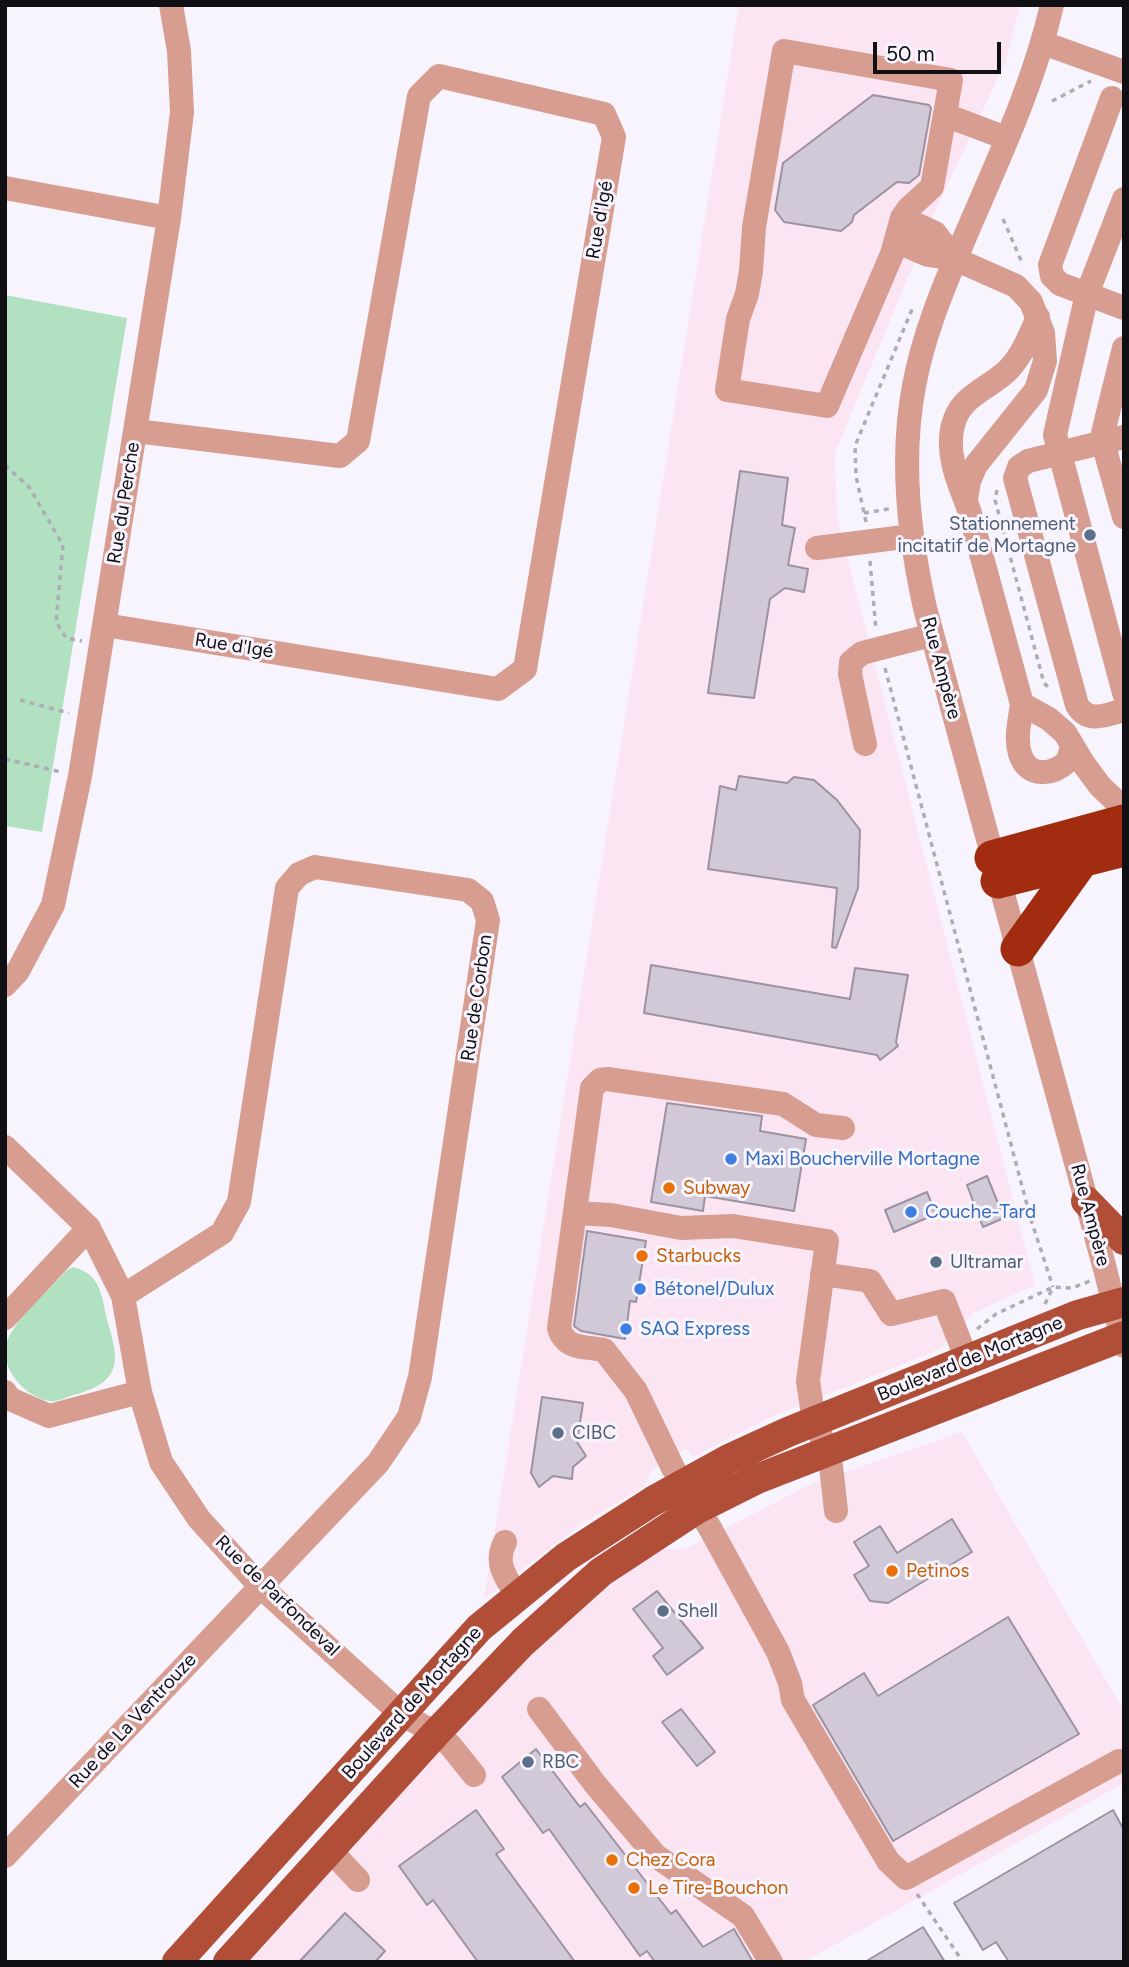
<!DOCTYPE html>
<html>
<head>
<meta charset="utf-8">
<style>
	body { margin:0 }
	#map { position:relative; width:1129px; height:1967px; overflow:hidden; background:#f7f4fe; font-family:Figtree,sans-serif }
	canvas { display:block }
	.frame { position:absolute; inset:0; border:7px solid #100f14; pointer-events:none }
	.scale { position:absolute; left:873px; top:42px; width:128px; height:32px; box-sizing:border-box; border:4px solid #100f14; border-top:0; padding-left:9px; font-size:21px; line-height:24px; white-space:nowrap; color:#100f14; -webkit-text-stroke:5px #f7f4fe; paint-order:stroke }
</style>
</head>
<body>
<div id="map">
<canvas width="1129" height="1967"></canvas>
<div class="frame"></div>
<div class="scale">50 m</div>
</div>
<script>
const ctx = document.querySelector('canvas').getContext('2d');
ctx.lineJoin = 'round';
function fill(path, color) { ctx.fillStyle = color; ctx.fill(path, 'evenodd'); }
function trace(path, color, width, dash) { ctx.strokeStyle = color; ctx.lineWidth = width; ctx.lineCap = dash ? 'butt' : 'round'; ctx.setLineDash(dash || []); ctx.stroke(path); }
function drawText(font, color, halo, rows, align = 'center') {
  ctx.font = font + ' Figtree,sans-serif'; ctx.lineWidth = 6; ctx.setLineDash([]); ctx.textBaseline = 'middle'; ctx.strokeStyle = halo; ctx.fillStyle = color; for (const [text, x, y, turn = 0] of rows) {
    ctx.save(); ctx.translate(x, y); ctx.rotate((+turn || 0) * Math.PI / 180); ctx.textAlign = isNaN(turn) ? turn : align; if (halo) ctx.strokeText(text, 0, 0); ctx.fillText(text, 0, 0); ctx.restore();
  }
}
fill(new Path2D(`
	M739,5H1020L1006,61L937,207L835,453L837,517L1035,1285L973,1313L940,1349L769,1418L693,1457L686,1449L651,1471L643,1487L579,1526L484,1599Z
	M962,1432L1124,1711V1783L804,1962H233L588,1596L653,1549H685L811,1484Z`), '#fbe5f2');
fill(new Path2D(`
	M5,295L127,318L42,832L5,826Z
	M73,1267C99,1274 101,1291 106,1315C109,1328 115,1344 115,1357C115,1383 91,1390 71,1396C65,1398 57,1402 50,1401C26,1398 0,1369 6,1344C15,1318 48,1291 67,1270Z`), '#b1e1c1');
const building = new Path2D(`
	M873,95L929,105L931,108L919,175L909,183L897,182L854,215L852,222L841,231L784,222L775,210L783,163Z
	M740,471L788,478L782,525L795,528L788,565L808,569L804,592L785,588L770,599L754,698L708,693Z
	M739,776L787,783L794,777L814,780L837,800L860,830L858,888L836,948L832,947L837,888L708,869L720,786L736,790Z
	M651,965L850,999L855,968L908,975L896,1042L898,1046L880,1060L877,1055L644,1013Z
	M667,1103L762,1116L760,1131L806,1139L794,1211L705,1196L703,1211L651,1202Z
	M987,1176L1004,1218L983,1227L967,1185Z
	M927,1192L936,1214L894,1232L885,1210Z
	M587,1231L646,1241L636,1302L630,1301L625,1339L581,1331L574,1326Z
	M542,1397L583,1403L577,1442L586,1456L573,1467L572,1479L553,1476L539,1487L531,1473Z
	M952,1519L972,1552L888,1603L870,1601L854,1575L869,1566L854,1542L880,1526L897,1553Z
	M657,1591L703,1648L667,1675L653,1656L663,1648L633,1609Z
	M1008,1617L1079,1734L893,1841L813,1705L864,1673L878,1696Z
	M681,1709L715,1752L697,1766L662,1722Z
	M536,1749L580,1807L585,1803L671,1914L676,1910L703,1947L734,1929L753,1962H655L647,1951L640,1956L549,1829L543,1833L502,1777Z
	M476,1810L504,1849L496,1854L575,1962H478L433,1900L427,1905L399,1866Z
	M1113,1810L1124,1830V1962H1009L996,1942L983,1950L954,1903Z
	M345,1913L385,1951L375,1962H299Z
	M923,1927L945,1962H865Z`);
fill(building, '#d2c9d8');
trace(building, '#9b93a1', 2);
trace(new Path2D(`
	M1052,101L1091,81
	M1003,219L1023,265
	M5,465L29,487L63,545L56,622L66,638L82,641
	M997,490L995,500L1044,683L1051,690
	M864,513L889,509
	M866,522L856,476L855,446L913,307
	M870,561L876,630
	M885,668L1031,1220L1053,1287
	M20,700L69,713
	M5,759L61,772
	M1045,1304L1052,1289
	M977,1329L996,1314L1053,1287L1072,1288L1090,1281
	M917,1894L963,1962`), '#aeacb4', 3.5, [5, 5]);
trace(new Path2D(`
	M1052,5C1033,88 995,166 962,244C942,290 923,337 914,386C900,460 909,535 925,608L1105,1269L1124,1346
	M1043,43L1124,72
	M784,51L951,80L932,187L909,208L902,218L892,254L827,406L727,390L738,319L747,294L751,271L754,227Z
	M1112,98L1050,265L1052,276L1060,284L1124,308
	M945,115L1006,138
	M5,188L169,218
	M1124,199L1087,294L1055,435L1124,693
	M902,218L935,233L955,259
	M896,241L928,255L955,259L1016,286L1031,302L1043,333L1045,361L1036,390L976,465L969,481L966,499
	M1038,317C1030,335 1023,354 1009,369C992,387 964,394 955,419C950,432 950,448 953,462C956,481 966,498 971,517C988,580 1005,642 1022,704C1020,720 1015,738 1020,754C1028,779 1053,775 1068,761L1072,746
	M1124,348L1103,433L1107,457L1124,517
	M1124,437L1028,461L1019,467L1015,478L1077,705C1088,724 1106,715 1124,710
	M817,548L912,536
	M105,625L498,689L525,669L614,137L604,114L439,76L419,96L358,441L340,456L136,431
	M1022,704L1049,719L1065,733L1083,763L1100,786L1124,809
	M865,744L850,674L851,662L862,653L932,635
	M5,985L18,971L53,905L80,776L169,218L182,112L179,51L171,5
	M843,1128L816,1125L783,1104L607,1079L600,1080L592,1088L559,1328C565,1350 585,1346 604,1350L636,1391L673,1468L710,1528L778,1652L790,1683L793,1700L888,1861L906,1878L1119,1761
	M5,1147L89,1228L123,1296L140,1392L161,1462L199,1519L260,1586L401,1714L436,1733L450,1745L474,1775
	M575,1213L611,1215L681,1228L733,1226L827,1241L808,1381L812,1408L831,1466L836,1511
	M822,1274L870,1281L891,1314L944,1301L967,1360
	M5,1318L89,1228
	M5,1392L10,1399L49,1416L140,1392
	M505,1542C494,1563 506,1578 517,1596
	M539,1709L595,1784L656,1856L743,1916L771,1962
	M330,1850L358,1880
	M5,1856L378,1463L409,1417L420,1377L488,920L482,901L468,890L315,867L299,874L287,888L239,1202L222,1233L123,1296`), '#d69d90', 24);
trace(new Path2D(`
	M1086,1201L1124,1240
	M177,1962L479,1628L566,1557L653,1501L729,1459L788,1432L1078,1315L1124,1302
	M228,1962L436,1733L523,1642L601,1572L697,1509L757,1479L1124,1336`), '#b14e38', 30);
trace(new Path2D(`
	M992,858L1124,822
	M998,881L1124,849
	M1018,949L1081,861`), '#a12c10', 35);
for (const [x, y, r, color] of [
	[1090,535,7,"#5c6f8a"],
	[731,1159,7,"#3f7fe0"],
	[669,1188,7,"#e8710a"],
	[911,1212,7,"#3f7fe0"],
	[642,1256,7,"#e8710a"],
	[936,1262,7,"#5c6f8a"],
	[640,1289,7,"#3f7fe0"],
	[626,1329,7,"#3f7fe0"],
	[558,1433,7,"#5c6f8a"],
	[892,1571,7,"#e8710a"],
	[663,1611,7,"#5c6f8a"],
	[528,1762,7,"#5c6f8a"],
	[612,1860,7,"#e8710a"],
	[634,1888,7,"#e8710a"]
]) { const dot = new Path2D(); dot.arc(x, y, r, 0, 2 * Math.PI); ctx.fillStyle = color; ctx.fill(dot); trace(dot, '#f7f4fe', 2.5); }
drawText('19px', '#100f14', '#f7f4fe', [
	["Rue d'Igé",600,220,-80],
	["Rue du Perche",124,503,-81],
	["Rue d'Igé",234,646,9],
	["Rue Ampère",941,668,75],
	["Rue de Corbon",477,998,-82],
	["Rue Ampère",1090,1215,75],
	["Boulevard de Mortagne",970,1359,-22],
	["Rue de Parfondeval",277,1596,44],
	["Boulevard de Mortagne",412,1703,-48],
	["Rue de La Ventrouze",133,1721,-47]
]);
drawText('19px', '#4e5e75', '#f7f4fe', [
	["Stationnement",1076,524,"right"],
	["incitatif de Mortagne",1076,546,"right"],
	["Ultramar",950,1262],
	["CIBC",572,1433],
	["Shell",677,1611],
	["RBC",542,1762]
], 'left');
drawText('19px', '#366cbe', '#f7f4fe', [
	["Maxi Boucherville Mortagne",745,1159],
	["Couche-Tard",925,1212],
	["Bétonel/Dulux",654,1289],
	["SAQ Express",640,1329]
], 'left');
drawText('19px', '#c56008', '#f7f4fe', [
	["Subway",683,1188],
	["Starbucks",656,1256],
	["Petinos",906,1571],
	["Chez Cora",626,1860],
	["Le Tire-Bouchon",648,1888]
], 'left');
</script>
</body>
</html>
